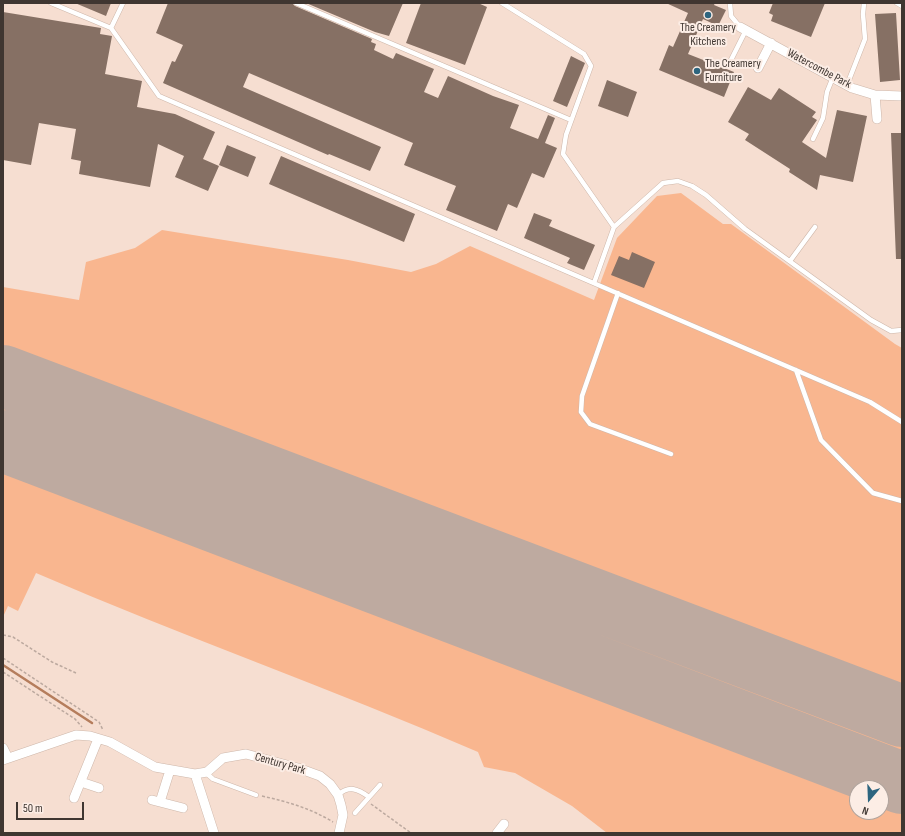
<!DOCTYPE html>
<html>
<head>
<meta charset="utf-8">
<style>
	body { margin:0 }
	#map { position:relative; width:905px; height:836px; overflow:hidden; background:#f6ded1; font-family:"Sofia Sans Condensed",sans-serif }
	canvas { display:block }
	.frame { position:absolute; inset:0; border:4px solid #3f3631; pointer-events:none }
	.north { position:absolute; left:849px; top:780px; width:40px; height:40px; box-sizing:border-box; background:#fcede5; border:1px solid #b0a49d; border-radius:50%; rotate:199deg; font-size:11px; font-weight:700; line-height:16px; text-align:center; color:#3f3631 }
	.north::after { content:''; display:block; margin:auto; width:14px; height:18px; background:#2d657f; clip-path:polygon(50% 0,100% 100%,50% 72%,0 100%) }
	.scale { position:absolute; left:16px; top:802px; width:68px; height:18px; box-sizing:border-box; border:2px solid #3f3631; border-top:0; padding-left:5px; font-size:12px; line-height:14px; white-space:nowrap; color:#3f3631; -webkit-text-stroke:3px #fcede5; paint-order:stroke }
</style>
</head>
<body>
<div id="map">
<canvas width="905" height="836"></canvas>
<div class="frame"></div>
<div class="north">N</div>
<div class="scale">50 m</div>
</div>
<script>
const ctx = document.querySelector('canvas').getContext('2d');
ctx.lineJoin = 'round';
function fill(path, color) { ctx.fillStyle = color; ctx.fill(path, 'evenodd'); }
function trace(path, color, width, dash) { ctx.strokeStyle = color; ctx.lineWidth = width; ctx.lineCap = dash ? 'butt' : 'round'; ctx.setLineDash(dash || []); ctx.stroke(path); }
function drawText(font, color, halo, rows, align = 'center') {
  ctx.font = font + ' "Sofia Sans Condensed",sans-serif'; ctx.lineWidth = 4; ctx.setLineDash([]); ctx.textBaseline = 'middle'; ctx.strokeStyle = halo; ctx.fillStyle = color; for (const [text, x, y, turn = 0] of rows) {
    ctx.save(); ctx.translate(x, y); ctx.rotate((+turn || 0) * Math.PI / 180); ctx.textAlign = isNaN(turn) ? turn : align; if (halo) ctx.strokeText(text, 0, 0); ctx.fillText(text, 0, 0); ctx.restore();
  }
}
fill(new Path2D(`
	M681,193L723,224H731L895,344L902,348V833H607L572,806L515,773L484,767L478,752C332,689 182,636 36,573L18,611L8,606L3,617V287L79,300L86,262L135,248L162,230L348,260L411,272L436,264L470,246L594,300L617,238L657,196ZM857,788H881V812H857Z`), '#f9b68f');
trace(new Path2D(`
	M3,665L92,723`), '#b57d5c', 2.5);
trace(new Path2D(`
	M3,376L902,716
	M3,441L902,783`), '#beaaa0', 62);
fill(new Path2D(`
	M75,3H111L106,16Z
	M168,3H292L295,6L372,39L371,42L376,44L374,50L393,59L396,53L434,69L424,92L438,98L448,76L493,96L519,105L510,128L538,139L548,115L555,118L545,143L557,148L544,178L532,173L517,208L508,204L497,231L446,210L456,186L404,165L413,143L249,73L243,87L381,147L370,171L329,154L328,155L163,83L172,61L175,62L183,45L156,33Z
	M306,3H403L389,36L375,32Z
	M421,3H478L487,7L465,65L406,43Z
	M666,3H715L714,5L726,10L718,26L703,19L688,54L734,72L724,97L659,70L669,45L673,47L688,13Z
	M773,3H825L811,37L771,21L773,15L769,13Z
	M3,12L101,28L100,34L112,36L105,74L142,81L137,107L175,114L215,132L203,159L219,166L208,191L175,177L184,156L158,144L150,187L79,174L81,161L71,159L76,129L39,123L31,165L3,160Z
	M896,13L900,80L880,82L875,14Z
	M571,56L585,63L567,107L553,101Z
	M607,80L637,92L628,117L598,106Z
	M748,87L771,100L779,88L816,112L812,117L817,120L802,142L826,158L837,110L867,116L853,182L820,175L817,190L789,172L790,169L745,140L749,134L728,122Z
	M891,133H902V259H896Z
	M227,145L256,157L248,177L219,165Z
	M281,156L415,214L404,242L269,184Z
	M534,213L552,220L549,226L595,245L584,270L567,263L570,258L524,238Z
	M632,252L655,262L644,288L611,275L619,256L629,260Z`), '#867064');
const service = new Path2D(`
	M51,3L111,28L159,96L870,402L902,422
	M296,3L571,120
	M502,3L584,54L591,66L566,135L563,154L614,227
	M730,3L731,16L740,27
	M897,3L902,6
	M111,28L123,3
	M730,62L746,30
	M847,85L865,39L863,14L864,3
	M813,139L823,118L827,92L833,77
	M790,261L815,227
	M594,283L614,227L663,183L678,181L692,186L706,195L745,229L871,320L891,331L902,330
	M618,293L582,396L581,412L590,424L671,454
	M796,370L821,440L873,493L902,501
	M205,772L213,779L256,795
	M338,795C349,785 358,789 369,797
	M355,813L380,785`);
const minor = new Path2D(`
	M740,27L852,88L875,95L902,96
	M758,68L771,43
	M875,95L877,119
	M3,748L8,758
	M3,760L76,735L90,736L110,742L155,767L195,774L207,772L223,758L246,754L298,768L320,776L330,784L338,795L341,805L343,815L339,833
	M195,774L214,833
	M81,782L99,788
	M74,798L98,739
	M152,800L183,808
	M160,802L170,770
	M497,833L504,824`);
trace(service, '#ceb7aa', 5.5);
trace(minor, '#ceb7aa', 10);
trace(new Path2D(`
	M3,635L13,637L52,662L76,673
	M3,658L99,722L103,730
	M3,672L75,719L82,727
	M262,796C288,802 310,808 333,822
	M371,804L411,833`), '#bca99f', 1.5, [3, 2]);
trace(service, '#fff', 4.5);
trace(minor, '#fff', 9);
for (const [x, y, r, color] of [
	[708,15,4,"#2d657f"],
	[697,71,4,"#2d657f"]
]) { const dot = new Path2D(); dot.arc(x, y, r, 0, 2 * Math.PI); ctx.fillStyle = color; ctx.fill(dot); trace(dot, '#fcede5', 1.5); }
drawText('12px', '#3f3631', '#fcede5', [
	["The Creamery",708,28],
	["Kitchens",708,42],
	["The Creamery",705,64,"left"],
	["Furniture",705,78,"left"]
]);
drawText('12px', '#3f3631', '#fcede5', [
	["Watercombe Park",819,69,28],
	["Century Park",280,764,16]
]);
</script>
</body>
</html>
